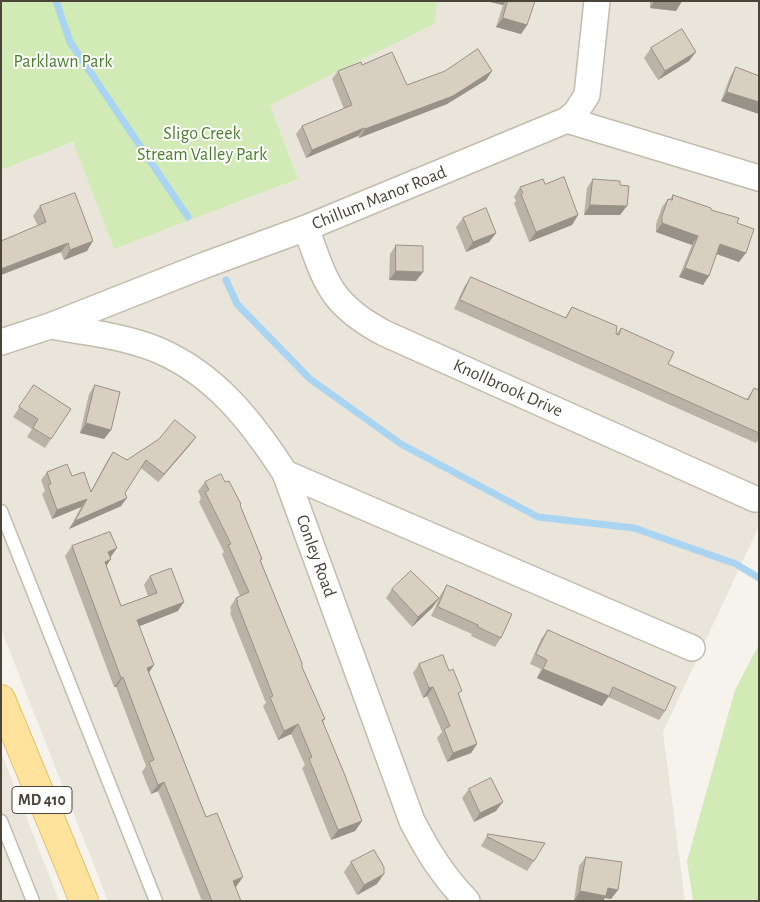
<!DOCTYPE html>
<html>
<head>
<meta charset="utf-8">
<style>
	body { margin:0 }
	#map { position:relative; width:760px; height:902px; overflow:hidden; background:#f6f3ec; font-family:"Alegreya Sans",sans-serif }
	canvas { display:block }
	.frame { position:absolute; inset:0; border:2px solid #4b4439; pointer-events:none }
</style>
</head>
<body>
<div id="map">
<canvas width="760" height="902"></canvas>
<div class="frame"></div>
</div>
<script>
const ctx = document.querySelector('canvas').getContext('2d');
ctx.lineJoin = 'round';
function fill(path, color) { ctx.fillStyle = color; ctx.fill(path, 'evenodd'); }
function trace(path, color, width, dash) { ctx.strokeStyle = color; ctx.lineWidth = width; ctx.lineCap = dash ? 'butt' : 'round'; ctx.setLineDash(dash || []); ctx.stroke(path); }
function drawText(font, color, halo, rows, align = 'center') {
  ctx.font = font + ' "Alegreya Sans",sans-serif'; ctx.lineWidth = 4; ctx.setLineDash([]); ctx.textBaseline = 'middle'; ctx.strokeStyle = halo; ctx.fillStyle = color; for (const [text, x, y, turn = 0] of rows) {
    ctx.save(); ctx.translate(x, y); ctx.rotate((+turn || 0) * Math.PI / 180); ctx.textAlign = isNaN(turn) ? turn : align; if (halo) ctx.strokeText(text, 0, 0); ctx.fillText(text, 0, 0); ctx.restore();
  }
}
fill(new Path2D(`
	M436,1H759V526L663,732L685,901H108L1,629V170L73,142L114,249L298,179L257,71Z
	M1,752L59,901H1Z`), '#eae5da');
fill(new Path2D(`
	M1,1H437L434,24L270,105L298,179L114,249L73,142L1,170Z
	M759,644V901H693L687,861L735,690Z`), '#d2eab5');
trace(new Path2D(`
	M56,1L70,42L188,217
	M226,280L237,304L310,379L401,444L538,517L634,528L736,564L759,578`), '#a9d4f2', 7);
const service = new Path2D(`
	M1,511L156,901
	M1,821L33,901`);
const minor = new Path2D(`
	M567,120L576,112L587,95L597,1
	M306,228C326,283 330,304 384,333L755,499
	M50,326C86,332 124,336 158,350C216,375 252,422 285,473L412,821C428,852 443,876 467,901
	M1,342L50,326L205,265L306,228L567,120L759,178
	M285,473L692,648`);
const primary = new Path2D(`
	M1,699L84,901`);
trace(service, '#c2bbae', 15);
trace(minor, '#c2bbae', 28);
trace(primary, '#e6c16a', 30);
trace(service, '#fff', 12);
trace(minor, '#fff', 25);
trace(primary, '#ffe39c', 28);
fill(new Path2D(`
	M486,1H535L527,25L521,34L496,27L503,5Z
	M650,1H682L676,11L650,8Z
	M651,48L689,61L658,80L644,58Z
	M362,65L407,85L492,71L486,80L447,104L359,138L358,136L306,158L296,134L302,126L344,109L332,79L338,71Z
	M736,67L759,76V114L721,101L730,77Z
	M593,179L620,215H584L587,188Z
	M545,184L578,215L572,225L529,242L514,203L516,201L514,197L520,187Z
	M673,195L711,210L737,223L739,262L716,254L703,285L679,277L692,245L656,232V224L662,207L668,199H670Z
	M40,206L87,251L64,260L61,252L38,226L33,216Z
	M463,218L496,233L489,242L466,252L456,227Z
	M396,245L416,281L389,280L390,254Z
	M471,277L565,318L572,307L616,334L621,328L668,364L746,400L754,388L759,390V439L756,443L454,309L464,287Z
	M34,385L51,439L45,448L27,437L32,429L13,417Z
	M95,385L111,430L104,439L80,433L89,394Z
	M196,437L190,445L158,482L141,468L125,493L121,506L69,529L81,507L52,519L42,494L45,491L41,480L47,472L72,476L91,491L107,461L113,452L127,460Z
	M205,482H225L241,504L240,506L262,559L261,561L302,667L325,719L323,722L362,821L355,831L331,840L302,768L305,765L291,734L278,740L263,706L266,703L230,613L231,611L230,607L236,598L240,596L222,554L224,552L199,502L201,498L198,491Z
	M72,546L110,557L106,566L121,606L148,596L144,585L150,576L178,611L139,626L149,672L206,817L236,887H235L241,901H202L158,791L151,794L142,772L146,766L116,687H114L65,556Z
	M447,585L501,638L495,647L471,636L472,634L431,616L439,599L432,608L412,627L386,598L392,589L439,598L441,594Z
	M548,630L665,711L659,720L608,697L602,706L537,678L541,669L530,664L541,639Z
	M419,664L459,695L477,744L471,753L447,762L437,738L442,732L427,696L423,698L413,673Z
	M469,789L496,811L474,822L462,798Z
	M488,834L534,861L527,871L481,846Z
	M586,857L618,890L611,899L605,898L603,901H574L579,866Z
	M351,862L377,884L357,895L344,872Z`), '#bab2a6');
fill(new Path2D(`
	M486,1H506L503,5Z
	M654,1H682L676,11L650,8Z
	M503,18L527,25L521,34L496,27Z
	M696,52L689,61L658,80L665,71Z
	M492,71L486,80L447,104L359,138L365,129Z
	M727,92L759,102V114L721,101Z
	M364,128L358,136L306,158L312,150Z
	M590,205L627,206L620,215H584Z
	M578,215L572,225L529,242L536,232Z
	M662,223L698,236L692,245L656,232Z
	M496,233L489,242L466,252L473,242Z
	M93,241L87,251L64,260L70,250Z
	M68,243L61,252L1,275V269Z
	M720,244L746,253L739,262L714,253Z
	M685,268L709,276L703,285L679,277Z
	M396,271L423,272L416,281L389,280Z
	M86,423L111,430L104,439L80,433Z
	M196,437L190,445L158,482L164,474Z
	M127,498L121,506L69,529L75,521Z
	M87,499L81,507L52,519L57,510Z
	M117,548L110,558L108,552Z
	M111,559L105,568V562Z
	M439,598L432,608L412,627L418,617Z
	M184,602L178,611L130,630L137,620Z
	M154,665L148,674L147,668Z
	M543,669L609,696L602,706L537,678Z
	M123,677L116,687H114L121,678Z
	M433,687L427,696L423,698L429,688Z
	M298,724L291,734L278,740L284,731Z
	M477,744L471,753L447,762L453,753Z
	M164,782L158,791L151,794L158,785Z
	M503,802L496,811L474,822L480,813Z
	M362,821L355,831L331,840L338,830Z
	M384,874L377,884L357,895L364,885Z
	M243,877L236,887L226,891L233,881Z
	M608,888L618,890L611,899L605,898L603,901H574L580,891Z`), '#979187');
const building = new Path2D(`
	M508,1H535L527,25L503,18Z
	M682,29L696,52L665,71L651,48Z
	M478,49L492,71L453,96L365,129L364,128L312,150L302,126L352,105L338,71L361,62L362,65L392,52L407,85L445,71Z
	M736,67L759,76V102L727,92Z
	M564,177L578,215L536,232L521,194L523,193L520,187L543,179L545,184Z
	M593,179L620,181V185L629,186L627,206L590,205Z
	M75,193L93,241L70,250L68,243L1,269V241L46,222L40,206Z
	M673,195L711,208V210L739,218L737,223L754,229L746,253L720,244L709,276L685,268L698,236L662,223V216L668,199L672,200Z
	M486,208L496,233L473,242L463,218Z
	M396,245L423,246V272L396,271Z
	M471,277L566,318L572,307L617,326L616,334L619,335L621,328L674,352L668,364L748,400L754,388L759,390V433L460,300Z
	M34,385L71,409L51,439L33,428L38,419L19,407Z
	M95,385L120,392L111,430L86,423Z
	M175,420L196,437L164,474L146,460L125,493L127,498L75,521L87,499L57,510L48,485L51,484L47,472L67,464L72,476L84,472L91,492L113,452L127,460L159,439Z
	M221,474L225,482L229,481L241,504L240,505L262,559L260,560L302,663V667L325,719L322,720L344,773L362,821L338,830L309,759L312,757L298,724L284,731L270,697L273,696L237,603L238,602L236,598L249,592L228,545L231,544L205,492L209,490L205,482Z
	M110,532L117,548L108,552L111,559L105,562L121,606L157,593L150,576L171,568L184,602L137,620L154,665L147,668L206,817L217,813L243,877L233,881L241,901H212L164,782L158,785L149,762L154,760L123,677L121,678L72,546Z
	M411,571L439,598L418,617L392,589Z
	M447,585L512,614L501,638L478,627V625L438,607Z
	M548,630L676,687L665,711L613,687L609,696L543,669L547,660L536,654Z
	M443,655L449,671L453,669L462,691L458,693L477,744L453,753L444,729L450,726L433,687L429,688L419,664Z
	M491,778L503,802L480,813L469,789Z
	M488,834L545,843L534,861L488,837Z
	M374,850L384,867V874L364,885L351,862Z
	M586,857L622,862L618,890L608,888L606,896L580,891Z`);
fill(building, '#d8cfc1');
trace(building, '#979187', 1);
for (const [x, y, w] of [
	[42,800,60]
]) { const box = new Path2D(); box.roundRect(x - w / 2, y - 13.5, w, 27, 4); ctx.fillStyle = '#fff'; ctx.fill(box); trace(box, '#4b4439', 1); }
drawText('bold 16px', '#4b4439', null, [
	["MD 410",42,800]
]);
drawText('18px', '#4a7f2a', '#fff', [
	["Parklawn Park",63,62],
	["Sligo Creek",202,134],
	["Stream Valley Park",202,155]
]);
drawText('18px', '#4b4439', '#fff', [
	["Chillum Manor Road",379,198,-22],
	["Knollbrook Drive",508,388,24],
	["Conley Road",316,556,70]
]);
</script>
</body>
</html>
